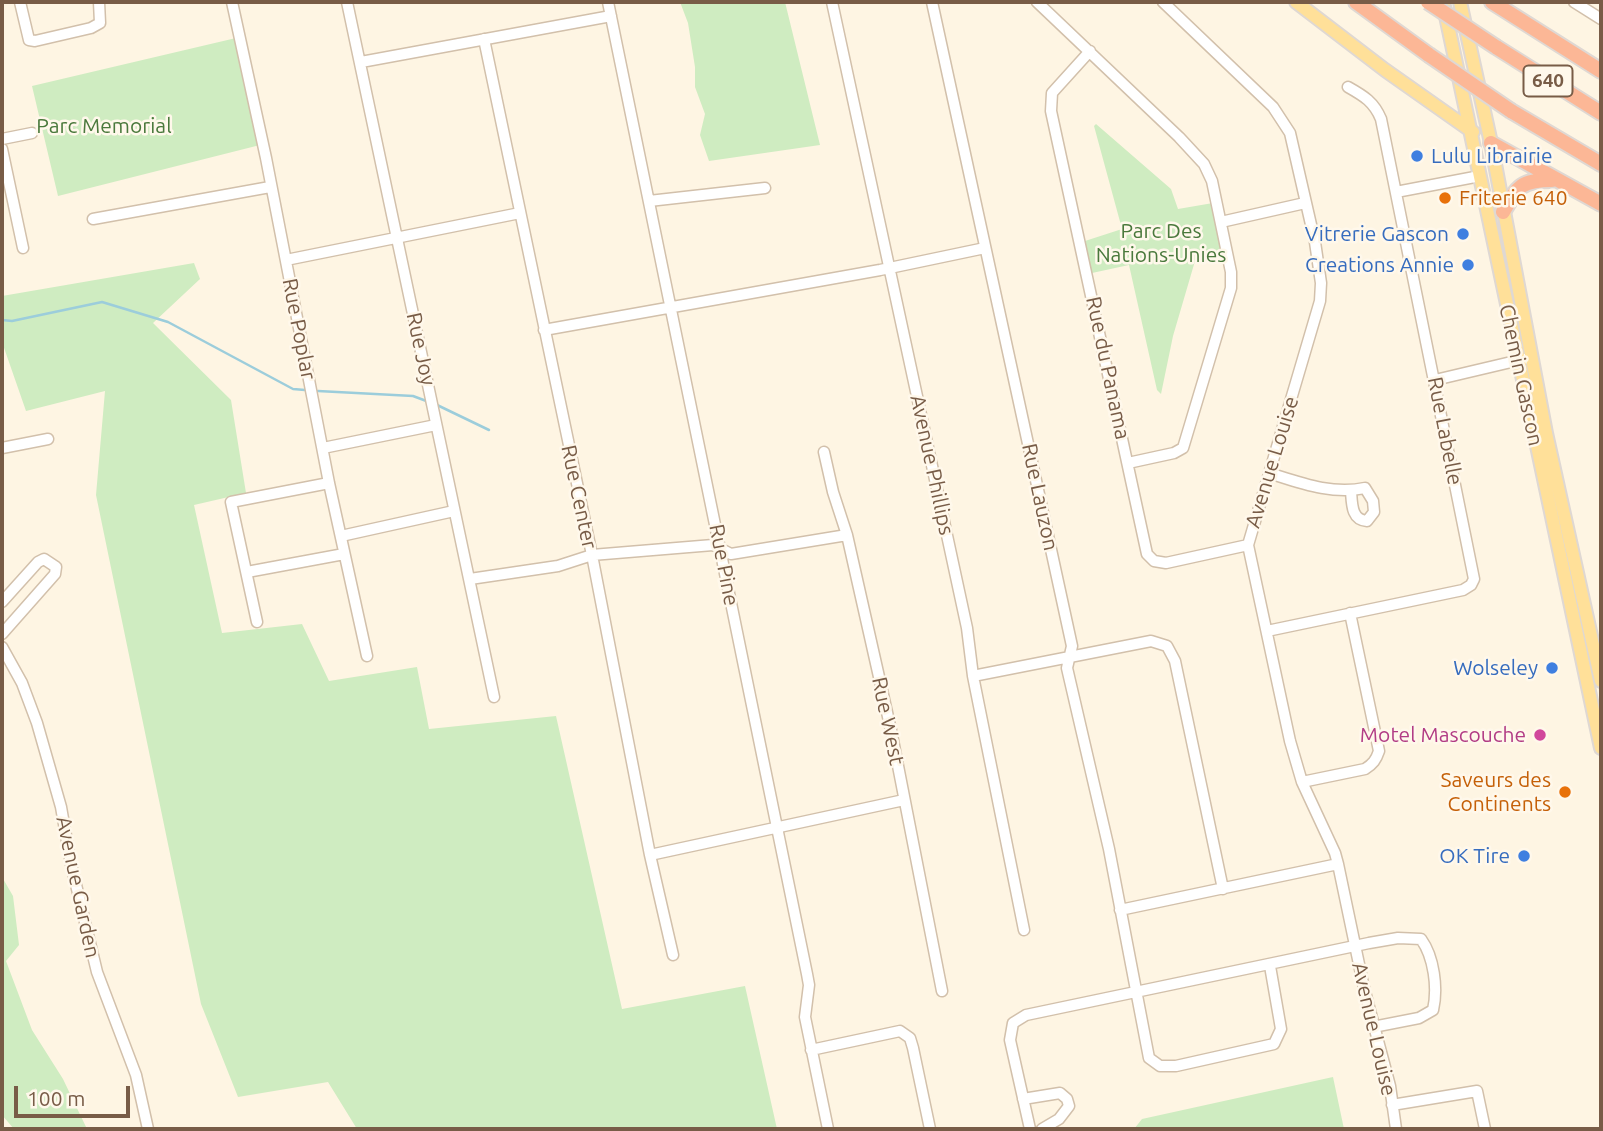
<!DOCTYPE html>
<html>
<head>
<meta charset="utf-8">
<style>
	body { margin:0 }
	#map { position:relative; width:1603px; height:1131px; overflow:hidden; background:#fef5e3; font-family:Ubuntu,sans-serif }
	canvas { display:block }
	.frame { position:absolute; inset:0; border:4px solid #785c47; pointer-events:none }
	.scale { position:absolute; left:14px; top:1086px; width:116px; height:32px; box-sizing:border-box; border:4px solid #785c47; border-top:0; padding-left:9px; font-size:21px; line-height:24px; white-space:nowrap; color:#785c47; -webkit-text-stroke:5px #fff8eb; paint-order:stroke }
</style>
</head>
<body>
<div id="map">
<canvas width="1603" height="1131"></canvas>
<div class="frame"></div>
<div class="scale">100 m</div>
</div>
<script>
const ctx = document.querySelector('canvas').getContext('2d');
ctx.lineJoin = 'round';
function fill(path, color) { ctx.fillStyle = color; ctx.fill(path, 'evenodd'); }
function trace(path, color, width, dash) { ctx.strokeStyle = color; ctx.lineWidth = width; ctx.lineCap = dash ? 'butt' : 'round'; ctx.setLineDash(dash || []); ctx.stroke(path); }
function drawText(font, color, halo, rows, align = 'center') {
  ctx.font = font + ' Ubuntu,sans-serif'; ctx.lineWidth = 5; ctx.setLineDash([]); ctx.textBaseline = 'middle'; ctx.strokeStyle = halo; ctx.fillStyle = color; for (const [text, x, y, turn = 0] of rows) {
    ctx.save(); ctx.translate(x, y); ctx.rotate((+turn || 0) * Math.PI / 180); ctx.textAlign = isNaN(turn) ? turn : align; if (halo) ctx.strokeText(text, 0, 0); ctx.fillText(text, 0, 0); ctx.restore();
  }
}
fill(new Path2D(`
	M680,2H785L820,145L709,161L700,135L705,114L695,87V67L688,23Z
	M236,38L260,145L58,196L32,86Z
	M1096,124L1171,189L1178,209L1213,203L1222,255L1195,261L1173,336L1161,394L1157,390L1129,265L1092,273L1085,241L1122,229L1094,126Z
	M194,263L200,279L153,323L231,400L246,493L194,505L222,633L302,624L329,681L417,667L429,729L556,716L622,1009L745,986L777,1129H357L328,1082L238,1097L201,1004L96,495L105,391L26,411L2,342V296Z
	M2,877L13,896L19,945L6,961L32,1030L63,1079L87,1129H14L2,1115Z
	M1333,1077L1344,1129H1134L1142,1119Z`), '#cfecc1');
trace(new Path2D(`
	M2,320L12,321L102,302L168,322L293,389L305,390
	M318,391L413,396L429,402
	M435,404L489,430`), '#9ccddb', 2.5);
const minor = new Path2D(`
	M20,2L29,40L35,41L91,28L100,23L99,2
	M232,2L266,158L329,483L367,656
	M347,2L494,697
	M608,2L807,974L809,985L805,1017L828,1129
	M832,2L967,628L973,676L1024,930
	M932,2L1072,646L1067,668L1109,849L1149,1058L1160,1066H1176L1274,1044L1281,1029L1270,966
	M1037,2L1179,137L1204,164L1212,181L1231,272V288L1183,448L1174,453L1128,463
	M1163,2L1273,107L1290,133L1315,242L1321,283L1320,301L1248,545L1290,741L1302,782L1335,853L1338,864L1364,988L1390,1086L1396,1129
	M1574,2L1601,19
	M484,39L592,555L650,855L673,955
	M1090,51L1052,93L1051,111L1147,554L1154,561L1166,563L1248,545
	M361,62L611,16
	M2,139L32,133
	M2,149L23,248
	M1396,192L1480,176
	M649,201L765,188
	M93,219L270,187
	M1221,222L1305,203
	M286,260L520,213
	M544,330L880,270L985,248
	M1435,380L1524,359
	M2,448L48,439
	M323,448L436,425
	M824,452L833,492L847,535L891,730L942,991
	M1269,473C1301,483 1332,495 1365,488L1373,501L1374,512L1367,521C1351,520 1352,503 1351,491
	M341,536L454,511
	M247,572L344,554
	M470,579L558,566L592,555L713,545L731,554L847,535
	M2,602L38,562L44,559L56,567L55,574L2,634
	M257,622L231,502L329,483
	M1267,631L1463,590L1471,585L1474,579L1381,119C1374,102 1364,96 1348,87
	M2,647L22,683L37,723L61,807L71,864L97,972L136,1075L148,1129
	M973,676L1151,641L1167,646L1175,661L1223,889
	M1302,782L1365,769C1373,764 1376,760 1379,751L1350,613
	M650,855L904,800
	M1120,910L1338,864
	M811,1050L900,1031L910,1038L913,1048L930,1129
	M1023,1099L1060,1093L1067,1099L1069,1106L1059,1119L1042,1129
	M1392,1105L1477,1091L1485,1129
	M1030,1129L1010,1040L1013,1023L1026,1015L1369,943L1398,938L1421,939C1434,957 1438,988 1433,1010L1419,1018L1373,1027`);
const major = new Path2D(`
	M1296,2L1385,70L1473,132
	M1443,2L1601,748
	M1460,2L1491,143L1546,433L1601,681`);
const highway = new Path2D(`
	M1356,2L1429,55
	M1492,2L1601,71
	M1496,47L1601,113
	M1511,111L1601,164
	M1491,143L1601,204
	M1503,212C1518,186 1521,180 1552,180`);
trace(minor, '#d2c0ab', 13);
trace(major, '#dfd8d3', 16);
trace(highway, '#dfd8d3', 18);
trace(minor, '#fff', 10);
trace(major, '#ffe099', 12);
trace(highway, '#fcb796', 14);
const highwayBridge = new Path2D(`
	M1428,2L1496,47
	M1429,55L1511,111`);
trace(highwayBridge, '#dfd8d3', 18, []);
trace(highwayBridge, '#fcb796', 14);
for (const [x, y, r, color] of [
	[1417,156,7,"#3f7fe0"],
	[1445,198,7,"#e8710a"],
	[1463,234,7,"#3f7fe0"],
	[1468,265,7,"#3f7fe0"],
	[1552,668,7,"#3f7fe0"],
	[1540,735,7,"#d1479c"],
	[1565,792,7,"#e8710a"],
	[1524,856,7,"#3f7fe0"]
]) { const dot = new Path2D(); dot.arc(x, y, r, 0, 2 * Math.PI); ctx.fillStyle = color; ctx.fill(dot); trace(dot, '#fff8eb', 2.5); }
for (const [x, y, w] of [
	[1548,81,49]
]) { const box = new Path2D(); box.roundRect(x - w / 2, y - 15.5, w, 31, 5); ctx.fillStyle = '#fff8eb'; ctx.fill(box); trace(box, '#785c47', 2); }
drawText('bold 19px', '#785c47', null, [
	["640",1548,81]
]);
drawText('21px', '#4a793c', '#fff8eb', [
	["Parc Memorial",104,126],
	["Parc Des",1161,231],
	["Nations-Unies",1161,255]
]);
drawText('21px', '#366cbe', '#fff8eb', [
	["Lulu Librairie",1431,156,"left"],
	["Vitrerie Gascon",1449,234],
	["Creations Annie",1454,265],
	["Wolseley",1538,668],
	["OK Tire",1510,856]
], 'right');
drawText('21px', '#c56008', '#fff8eb', [
	["Friterie 640",1459,198],
	["Saveurs des",1551,780,"right"],
	["Continents",1551,804,"right"]
], 'left');
drawText('21px', '#785c47', '#fff8eb', [
	["Rue Poplar",299,329,79],
	["Rue Joy",421,349,78],
	["Rue du Panama",1108,368,78],
	["Chemin Gascon",1521,375,78],
	["Rue Labelle",1445,431,79],
	["Avenue Louise",1272,462,-73],
	["Avenue Phillips",932,465,78],
	["Rue Center",579,497,78],
	["Rue Lauzon",1040,497,78],
	["Rue Pine",724,565,79],
	["Rue West",888,721,78],
	["Avenue Garden",78,887,78],
	["Avenue Louise",1374,1029,77]
]);
drawText('21px', '#b23c85', '#fff8eb', [
	["Motel Mascouche",1526,735]
], 'right');
</script>
</body>
</html>
